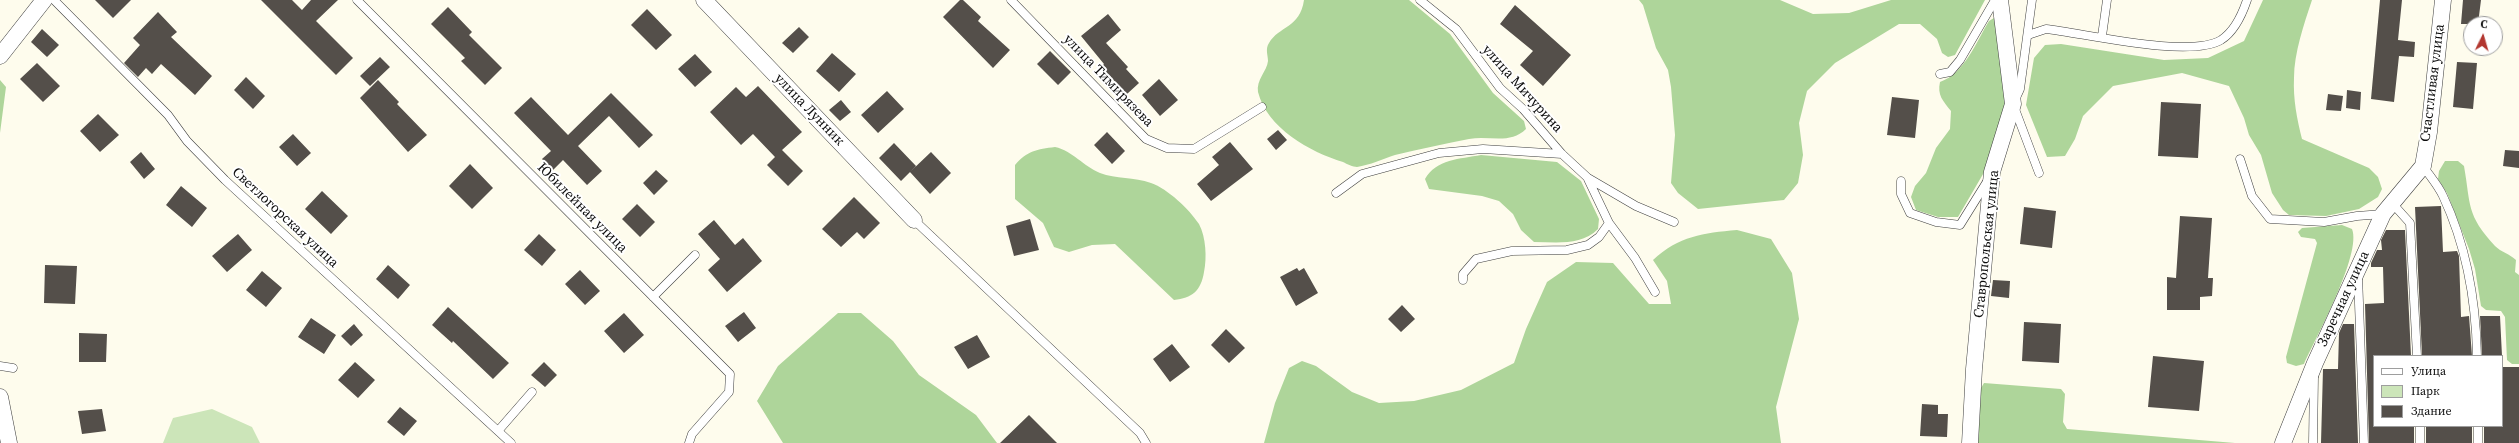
<!DOCTYPE html>
<html>
<head>
<meta charset="utf-8">
<style>
	body { margin:0 }
	#map { position:relative; width:2519px; height:443px; overflow:hidden; background:#fefced; font-family:"Source Serif 4",serif }
	canvas { display:block }
	.legend { position:absolute; left:2373px; top:355px; width:130px; height:72px; box-sizing:border-box; background:#fff; border:1px solid #9e9e9e; margin:0; padding:5px 7px; list-style:none; font-size:12px; color:#0c0c0c }
	.legend li { display:flex; align-items:center; gap:8px; height:20px }
	.legend b { width:20px; border:1px solid #9e9e9e }
	.north { position:absolute; left:2463px; top:16px; width:40px; height:40px; box-sizing:border-box; background:#fff; border:1px solid #9e9e9e; border-radius:50%; rotate:5deg; font-size:11px; font-weight:700; line-height:16px; text-align:center; color:#0c0c0c }
	.north::after { content:''; display:block; margin:auto; width:14px; height:18px; background:#b2362f; clip-path:polygon(50% 0,100% 100%,50% 72%,0 100%) }
</style>
</head>
<body>
<div id="map">
<canvas width="2519" height="443"></canvas>
<ul class="legend">
<li><b style="height:5px;background:#fff"></b>Улица</li>
<li><b style="height:11px;background:#cce5b9"></b>Парк</li>
<li><b style="height:11px;background:#544f4a"></b>Здание</li>
</ul>
<div class="north">С</div>
</div>
<script>
const ctx = document.querySelector('canvas').getContext('2d');
ctx.lineJoin = 'round';
function fill(path, color) { ctx.fillStyle = color; ctx.fill(path, 'evenodd'); }
function trace(path, color, width, dash) { ctx.strokeStyle = color; ctx.lineWidth = width; ctx.lineCap = dash ? 'butt' : 'round'; ctx.setLineDash(dash || []); ctx.stroke(path); }
function drawText(font, color, halo, rows, align = 'center') {
  ctx.font = font + ' "Source Serif 4",serif'; ctx.lineWidth = 4; ctx.setLineDash([]); ctx.textBaseline = 'middle'; ctx.strokeStyle = halo; ctx.fillStyle = color; for (const [text, x, y, turn = 0] of rows) {
    ctx.save(); ctx.translate(x, y); ctx.rotate((+turn || 0) * Math.PI / 180); ctx.textAlign = isNaN(turn) ? turn : align; if (halo) ctx.strokeText(text, 0, 0); ctx.fillText(text, 0, 0); ctx.restore();
  }
}
fill(new Path2D(`
	M212,409L252,427L260,443H163L173,418Z`), '#cce5b9');
fill(new Path2D(`
	M1304,0H1409L1450,34L1493,93L1524,121L1526,129C1510,145 1489,135 1469,139C1444,144 1419,149 1395,155C1383,159 1370,165 1357,167C1353,167 1347,164 1343,162C1310,152 1267,128 1258,92C1256,80 1267,71 1268,61C1268,55 1265,49 1269,43C1279,26 1300,28 1304,0Z
	M1639,0H1780L1813,14L1849,13L1891,0H1985L1955,55L1948,57L1942,53L1937,39L1920,24H1899L1835,63L1807,91L1799,123L1803,155L1798,183L1784,200L1698,209L1678,193L1671,183L1675,135L1671,87L1668,70L1656,48L1643,5Z
	M2263,0H2312C2304,24 2294,53 2294,78C2293,99 2297,119 2302,139L2369,168L2378,177L2382,189L2378,197L2359,209L2326,216L2289,215L2283,210L2272,193L2261,155L2249,135L2244,118L2229,86L2182,73L2113,86L2083,116L2075,139L2065,156L2047,157L2026,105L2034,58L2045,45L2061,44L2164,60L2208,58L2244,41Z
	M1994,18L1997,22L2006,100L1986,169L1958,217H1938L1916,210L1911,197L1915,186L1926,173L1936,148L1950,129L1951,111C1943,101 1937,95 1940,82C1965,73 1976,42 1989,21Z
	M0,80L6,87L0,133Z
	M1055,147C1073,151 1083,166 1100,173C1116,179 1134,177 1151,183C1168,189 1189,209 1199,224C1206,237 1207,258 1204,272C1201,291 1192,298 1174,300L1115,244L1092,245L1069,252L1054,247L1043,223L1015,199V165C1027,151 1037,149 1055,147Z
	M1481,155L1557,162L1581,181L1599,219L1598,229C1581,246 1557,242 1534,242L1521,230L1513,214L1499,201L1482,196L1429,189L1425,179C1436,159 1460,159 1481,155Z
	M2445,161H2458L2464,166C2471,206 2466,214 2495,246C2501,252 2510,254 2516,260L2515,272L2519,275V364H2512L2507,360L2505,317L2501,311L2486,310L2481,306L2475,269L2469,249L2447,193L2438,179L2439,171Z
	M2342,225L2352,229C2362,254 2316,337 2304,364L2296,366L2287,363L2286,357L2317,243L2315,239L2301,237L2298,232L2302,228Z
	M1737,230L1771,239L1792,273L1799,319L1776,407L1781,443H1264L1275,403L1289,368L1302,361L1316,366L1352,392L1379,403L1414,401L1461,390L1514,363L1526,329L1547,282L1576,262L1613,263L1649,304H1671L1667,281L1653,260C1679,236 1703,233 1737,230Z
	M838,313H861L893,341L919,375L976,415L997,443H783L757,401L778,366Z
	M1984,383L2061,389L2065,394L2063,422L2067,429L2235,443H1978L1981,388Z`), '#aed59a');
fill(new Path2D(`
	M95,0H131L113,18Z
	M261,0H292L302,10L311,0H338L316,21L353,58L336,75Z
	M960,0H963L981,17L978,21L1010,50L993,68L943,17Z
	M2380,0H2402L2398,40L2415,42L2414,57L2399,56L2394,102L2371,99Z
	M2463,0H2481L2478,24H2461Z
	M1515,5L1571,55L1543,86L1520,65L1533,51L1500,24Z
	M448,7L472,32L469,35L502,68L485,85L461,61L465,58L431,24Z
	M647,9L672,35L656,50L631,25Z
	M158,12L177,32L171,37L212,76L195,95L161,64L152,74L146,68L138,77L124,63L140,45L133,38Z
	M1108,14L1121,30L1106,43L1128,67L1126,69L1139,83L1127,94L1101,67L1104,64L1081,36Z
	M799,27L809,37L793,53L782,43Z
	M42,29L59,45L47,57L31,42Z
	M1050,51L1071,72L1058,85L1037,64Z
	M832,53L856,74L839,92L816,71Z
	M695,54L712,72L695,87L678,69Z
	M380,57L390,67L370,86L360,76Z
	M2457,62L2477,63L2473,109L2453,107Z
	M37,63L60,86L43,102L20,79Z
	M246,77L265,96L253,109L234,90Z
	M1159,79L1178,100L1160,116L1142,95Z
	M378,80L399,102L397,104L427,135L408,152L360,98Z
	M758,86L802,132L782,150L803,171L788,186L767,165L775,157L753,134L741,145L710,112L736,87L746,97Z
	M2347,90L2361,92L2360,110L2346,108Z
	M887,91L904,109L878,133L861,115Z
	M611,93L653,135L639,148L609,116L578,146L602,171L587,185L563,160L553,170L542,159L551,151L514,113L531,97L568,135Z
	M2328,94L2343,96L2341,111L2326,110Z
	M1892,97L1919,100L1915,138L1887,135Z
	M841,100L851,112L840,121L829,110Z
	M2161,102L2201,104L2198,158L2158,156Z
	M98,114L119,135L100,152L80,131Z
	M1278,130L1287,140L1276,150L1267,139Z
	M1107,132L1125,151L1112,164L1094,145Z
	M293,134L311,153L297,166L279,147Z
	M1230,142L1253,169L1211,201L1197,184L1219,165L1212,157Z
	M894,143L916,166L901,181L879,158Z
	M2505,150L2519,151V168L2503,166Z
	M141,152L155,169L144,179L130,162Z
	M931,152L951,173L930,194L910,172Z
	M470,164L493,188L472,209L449,186Z
	M656,170L668,181L654,195L643,183Z
	M181,186L207,208L192,227L166,205Z
	M322,191L348,216L331,234L305,209Z
	M854,197L880,223L864,239L857,232L841,247L822,229Z
	M637,204L655,222L640,237L622,219Z
	M2441,206L2443,252L2457,251L2459,256L2461,317L2469,316L2472,356H2422L2415,207Z
	M2024,207L2056,211L2052,248L2020,244Z
	M2180,216L2212,218L2208,278H2213L2212,296L2200,297V310H2167V277L2176,278Z
	M1030,219L1039,250L1014,256L1006,226Z
	M714,220L735,245L743,238L762,261L727,292L708,270L720,259L698,234Z
	M2386,230H2405L2411,356H2374V426H2414V443H2369L2365,304L2384,303L2383,267H2371V263L2377,250H2382L2381,240Z
	M238,234L252,250L227,272L212,256Z
	M539,234L556,250L542,266L524,250Z
	M45,265L77,266L75,304L44,303Z
	M388,265L410,285L398,299L376,279Z
	M1297,268L1299,271L1304,268L1318,293L1296,306L1280,277Z
	M580,270L600,291L585,305L565,284Z
	M262,271L282,288L266,307L246,290Z
	M1993,280L2010,281L2009,298L1991,296Z
	M1402,305L1415,319L1401,332L1388,319Z
	M448,307L509,363L493,379L453,341L452,343L432,325Z
	M744,312L756,328L738,342L725,326Z
	M624,313L644,335L624,353L604,331Z
	M2480,316H2500L2502,356H2482Z
	M311,318L336,335L324,354L298,337Z
	M2024,322L2061,324L2059,363L2022,361Z
	M354,324L363,335L351,346L341,336Z
	M2343,324H2354L2358,443H2321L2323,369H2338L2339,333Z
	M1226,329L1245,348L1229,363L1211,345Z
	M79,333L107,334L106,362H79Z
	M977,335L990,357L968,369L954,347Z
	M1172,344L1190,367L1170,382L1153,359Z
	M2153,356L2204,361L2199,411L2148,407Z
	M355,362L375,380L358,398L338,380Z
	M544,362L557,375L545,387L531,375Z
	M2502,367H2519V443H2484V426H2502Z
	M1922,404L1938,405V414H1948L1947,437L1920,436Z
	M400,407L417,421L404,436L387,422Z
	M102,409L106,431L82,434L78,411Z
	M1029,415L1057,443H1000Z
	M2426,426H2472V443H2426Z`), '#544f4a');
const service = new Path2D(`
	M54,0L168,115L187,141L225,180L511,443
	M357,0L730,374L729,392L692,434L689,443
	M1011,0L1146,139L1167,148L1194,149L1262,107
	M1420,0L1456,29L1500,88L1523,109L1562,154L1588,178L1636,206L1674,222
	M2032,0L2020,89L2013,104L2039,173
	M2028,35L2046,29C2084,33 2189,59 2221,40C2235,31 2242,15 2247,0
	M2102,36L2107,0
	M1940,74L1950,72L1960,60L1995,0
	M2240,159L2252,196L2270,219L2324,222L2357,216L2383,214
	M2423,166C2429,175 2438,185 2443,196C2467,247 2476,300 2477,356
	M1588,179L1609,223L1635,258L1655,292
	M1901,181V194L1910,213L1936,222L1960,225L1988,180
	M1336,193L1362,174L1439,153L1483,149L1562,154
	M2392,203L2410,223L2417,356
	M914,220L1140,433L1146,443
	M2358,275L2364,443
	M1463,280V274L1476,259L1512,251L1567,250L1588,245L1599,237L1609,223
	M653,297L695,255
	M0,366L13,368
	M2420,426V443
	M2478,426V443
	M498,431L532,392
	M2313,443L2314,376`);
const minor = new Path2D(`
	M704,0L914,220
	M0,56L44,0
	M0,397L9,443
	M1970,443L1974,369L1992,172L2013,104L2000,0
	M2283,443L2315,363L2383,214L2423,166L2429,132L2443,0`);
trace(service, '#3f3f3f', 9);
trace(minor, '#3f3f3f', 17);
trace(service, '#fff', 8);
trace(minor, '#fff', 16);
drawText('14px', '#0c0c0c', '#fff', [
	["улица Тимирязева",1108,81,46],
	["Счастливая улица",2433,83,-83],
	["улица Мичурина",1522,89,48],
	["улица Лунник",809,110,46],
	["Юбилейная улица",582,208,45],
	["Светлогорская улица",285,218,43],
	["Ставропольская улица",1987,244,-84],
	["Заречная улица",2344,299,-65]
]);
</script>
</body>
</html>
